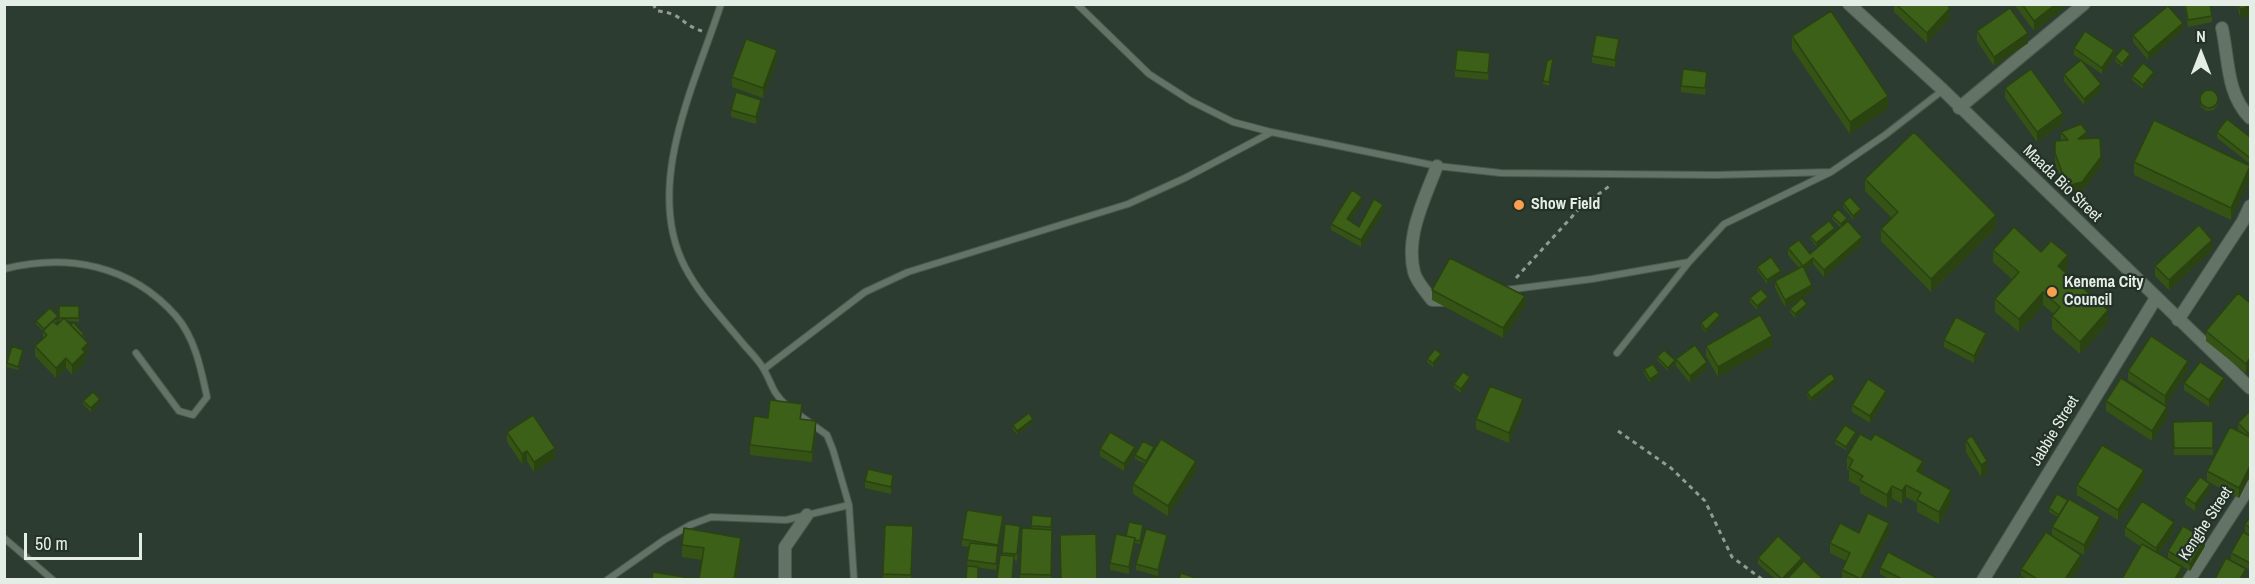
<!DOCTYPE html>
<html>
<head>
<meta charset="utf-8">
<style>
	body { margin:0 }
	#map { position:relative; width:2255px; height:584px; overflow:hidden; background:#2d3c30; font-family:"Archivo Narrow",sans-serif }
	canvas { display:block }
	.frame { position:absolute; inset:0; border:6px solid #e5eee6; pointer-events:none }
	.north { position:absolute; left:2171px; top:24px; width:60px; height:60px; -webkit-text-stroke:4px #233126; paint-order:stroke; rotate:0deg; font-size:16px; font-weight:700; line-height:24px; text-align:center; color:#e5eee6 }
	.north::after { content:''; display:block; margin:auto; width:21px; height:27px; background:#e5eee6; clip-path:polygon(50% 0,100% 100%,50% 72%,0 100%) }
	.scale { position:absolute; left:24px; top:533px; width:118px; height:27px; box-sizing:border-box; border:3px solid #e5eee6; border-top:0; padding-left:8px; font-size:18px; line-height:21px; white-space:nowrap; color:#e5eee6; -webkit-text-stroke:4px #233126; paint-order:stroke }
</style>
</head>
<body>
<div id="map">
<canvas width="2255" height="584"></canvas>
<div class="frame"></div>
<div class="north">N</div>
<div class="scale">50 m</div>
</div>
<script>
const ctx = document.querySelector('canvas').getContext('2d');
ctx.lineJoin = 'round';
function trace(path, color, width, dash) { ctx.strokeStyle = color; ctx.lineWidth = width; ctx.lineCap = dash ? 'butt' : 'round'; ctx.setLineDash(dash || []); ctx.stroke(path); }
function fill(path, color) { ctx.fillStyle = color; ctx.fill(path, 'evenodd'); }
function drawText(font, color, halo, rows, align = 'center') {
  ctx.font = font + ' "Archivo Narrow",sans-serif'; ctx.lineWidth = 4.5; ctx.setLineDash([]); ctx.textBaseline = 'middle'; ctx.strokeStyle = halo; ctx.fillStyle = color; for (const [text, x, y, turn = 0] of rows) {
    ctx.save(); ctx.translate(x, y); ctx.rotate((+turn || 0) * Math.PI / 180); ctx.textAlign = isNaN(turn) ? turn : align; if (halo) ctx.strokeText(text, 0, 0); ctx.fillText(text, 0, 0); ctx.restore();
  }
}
const lane = new Path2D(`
	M721,4C695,84 643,186 685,267C699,294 721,317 740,340C747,349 757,358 763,368C772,383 772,393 787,406
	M1077,4L1149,74L1191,101L1233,122L1271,132L1437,166L1501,173L1716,175L1831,172
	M4,269C68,253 131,265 176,316C195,338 201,369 207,397L193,415L179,411L136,353
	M1506,290L1592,279L1689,262L1724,224L1831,172L1885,135L1943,90
	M1617,353L1689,262
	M764,369L865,292L908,272L1128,204L1185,178L1270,133
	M795,412L827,435L833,450L849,505L854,580
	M4,538L53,580
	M607,580L664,540L690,525L711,517L786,520L849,505`);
const street = new Path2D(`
	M1849,4L1943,90L2250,388
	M2222,28C2229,60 2226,93 2250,118
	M1959,108L2084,4
	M1437,166C1425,198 1405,236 1414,272C1416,281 1426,292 1432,300H1446
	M2178,320L2243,221L2250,206
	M785,580V547L807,515
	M1983,580L2156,298
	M2189,580L2250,486`);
trace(lane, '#4b584e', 8);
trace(street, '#4b584e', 14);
trace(new Path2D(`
	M653,4L657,11C683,13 681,25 702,31
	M1516,278L1579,209L1612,184
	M1618,431L1671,468L1705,501L1732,557L1763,580`), '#909b91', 3, [4.5, 4.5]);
trace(lane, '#637366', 6);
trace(street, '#637366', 12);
fill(new Path2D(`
	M1894,4H1946L1950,18L1927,43L1894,12Z
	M2014,4H2063V9L2034,31Z
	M2184,4H2210L2212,16V22L2188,27Z
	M2237,4H2250V16L2240,18Z
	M2183,30L2148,60L2133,42V35Z
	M1977,31L2028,43L1994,66L1977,41Z
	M1792,36L1888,108L1850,134L1792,49Z
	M1619,46L1615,67L1592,63V56Z
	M2074,48L2114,57L2102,74L2074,55Z
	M2115,57L2130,58L2122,67L2115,61Z
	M1490,59L1488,80L1455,77V70Z
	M777,60L763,98L732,87V77Z
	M1553,61L1549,86L1543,84V81Z
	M2064,74L2101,91L2084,105L2064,81Z
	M2154,75L2143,89L2132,80V76Z
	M1707,78L1705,95L1681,92V86Z
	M2005,88L2063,123L2037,142L2005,98Z
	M2200,97L2218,104L2214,110L2207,111L2201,107Z
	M761,107L756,124L731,117V110Z
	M2061,132L2087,139L2101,166L2082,191L2067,196L2055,163V141L2061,140Z
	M2217,132L2250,137V164L2217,138Z
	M2134,162L2250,166L2231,220L2134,175Z
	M1865,179L1996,228L1931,292L1881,241V229L1892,218L1865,191Z
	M1362,203L1350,221L1359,227L1383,212L1361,247L1331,230V224Z
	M1843,203L1861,213L1853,219L1843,207Z
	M1832,216L1847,222L1862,244L1824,277L1813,264L1805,271L1812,292L1785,307L1775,288V281L1799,268L1788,255V248L1810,254L1841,228L1832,219Z
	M1835,232L1816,246L1810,239V236Z
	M1993,250L2041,252L2068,268L2064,271L2108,323L2080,354L2052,329V316L2054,314L2043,305L2019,332L1995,312V299L2013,280L1993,262Z
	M2212,250L2169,290L2155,276V266Z
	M1757,267L1781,274L1767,284L1757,270Z
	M1432,290L1525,306L1503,338L1432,300Z
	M1750,298L1768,300L1757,310L1750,302Z
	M2250,303L2246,373L2206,341V331Z
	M59,306H79V322L67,321L84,337L88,352L85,355V362L72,375L66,368L56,378L35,356V346L43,339V331L36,324V321L58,320L55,323L57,325L61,321H59Z
	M1807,307L1795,318L1790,312V309Z
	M1720,318L1706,333L1701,326V323Z
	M1986,339L1974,363L1944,347V340Z
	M1706,346H1772L1718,377L1706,356Z
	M23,353L18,370L7,367V363Z
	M1441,357L1433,367L1427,362V359Z
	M1657,357L1675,364L1668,371L1657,360Z
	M1676,359L1707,369L1690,383L1676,366Z
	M1644,369L1659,377L1650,383L1644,373Z
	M2128,371H2188L2165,405L2128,380Z
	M1470,380L1461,393L1454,388V384Z
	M1835,383L1811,402L1807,395V392Z
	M2184,383L2224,385L2209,407L2184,390Z
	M1886,397L1870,423L1852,412V405Z
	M83,401L100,403L91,412L83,404Z
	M2106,401L2167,417L2152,441L2106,411Z
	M1523,409L1509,443L1476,429V419Z
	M2250,411V476L2239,498L2207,481V471L2241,432L2238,430V423Z
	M802,413L801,419L816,431L812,462L750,455V445Z
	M2213,421V455H2174L2173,422Z
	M1033,422L1017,435L1013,429V425Z
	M507,432L555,458L534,472L527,461L522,464L507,442Z
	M1856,435L1846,450L1835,444V440Z
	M1966,440L1987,474L1981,477L1966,452Z
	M1100,449L1135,454L1124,471L1100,456Z
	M1154,450L1149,458L1196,471L1168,516L1133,494V484L1146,464L1135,459V455Z
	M1847,456L1923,474L1951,503L1939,524L1917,512V503L1906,497L1902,504L1892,498L1887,508L1860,493V487L1849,481V470L1847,469Z
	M2144,480L2118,520L2077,495V485Z
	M865,481H893L891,494L865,488Z
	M2210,490L2195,511L2185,504V497Z
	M2049,508L2100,527L2084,555L2059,541L2081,565L2072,579H2017L2021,577V569L2052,536V527L2058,517L2049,512Z
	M1032,515L1052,517L1051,530L1052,540L1051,579H1020L1022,528L1031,529Z
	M2250,517V570L2231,560V553L2245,534V524Z
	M1003,523L998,552L996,570L967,566L969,547L962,546V539Z
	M1005,524L1020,532L1017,561L1014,560L1002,555Z
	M885,525L913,526L911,579H883Z
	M2125,527L2174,532L2159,554L2182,577L2180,579H2122L2141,547L2125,536Z
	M1143,528L1140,544L1135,543L1129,574L1110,570V563L1126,536Z
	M1859,533H1889L1865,579H1842V570L1846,561L1830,553V543Z
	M1167,542L1158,576L1136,570V564Z
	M682,545L741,550L702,560L682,557Z
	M2205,546L2190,571L2168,558V551Z
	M1758,558L1802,564L1823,579H1775L1758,564Z
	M1880,568L1935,579H1889L1880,574Z`), '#345315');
fill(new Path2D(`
	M2056,4H2063V9L2034,31V21Z
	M2250,6V16L2240,18V9Z
	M1950,8V18L1927,43V33Z
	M2183,23V30L2148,60V53Z
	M2028,33V43L1994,66V57Z
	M1619,39V46L1615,67V60Z
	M777,50V60L763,98V88Z
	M2114,50V57L2102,74V68Z
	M2130,54V58L2122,67V64Z
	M2154,72V75L2143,89V85Z
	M2101,84V91L2084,105V99Z
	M1888,96V108L1850,134V122Z
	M761,100V107L756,124V117Z
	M2063,113V123L2037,142V132Z
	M2087,132V142L2078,139Z
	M2101,157V166L2082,191L2067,196V186Z
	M2250,166V179L2231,220V208Z
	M1362,197V203L1347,226V219Z
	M1383,205V212L1361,247V240Z
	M1861,209V213L1853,219V216Z
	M1996,215V228L1931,292V279Z
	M1847,218V222L1841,228V224Z
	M1835,228V232L1816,246V243Z
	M1862,237V244L1824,277V270Z
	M2212,240V250L2169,290V280Z
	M2068,255V268L2058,278V266Z
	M1813,258V264L1803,273V266Z
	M1781,271V274L1767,284V280Z
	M1812,285V292L1785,307V300Z
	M2043,292V305L2019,332V319Z
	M1525,296V306L1503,338V328Z
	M1768,297V300L1757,310V306Z
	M1807,304V307L1795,318V314Z
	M2108,310V323L2080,354V342Z
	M1720,315V318L1706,333V330Z
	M1986,333V339L1974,363V356Z
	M1772,336V346L1718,377V367Z
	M88,343V352L85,355V362L72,375V365L82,349Z
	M1441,354V357L1433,367V363Z
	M66,358V368L56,378V368Z
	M2250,358V367L2246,373V364Z
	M1675,360V364L1668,371V368Z
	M2188,361V371L2165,405V396Z
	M1707,362V369L1690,383V376Z
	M1659,373V377L1650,383V379Z
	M1470,377V380L1461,393V389Z
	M2224,378V385L2209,407V400Z
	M1835,379V383L1811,402V398Z
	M1886,391V397L1870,423V416Z
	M100,399V403L91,412V408Z
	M1523,399V409L1509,443V433Z
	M2167,407V417L2152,441V431Z
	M1033,419V422L1017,435V431Z
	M816,421V431L812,462V452Z
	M1856,432V435L1846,450V447Z
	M1135,447V454L1124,471V464Z
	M1154,447V450L1146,464V461Z
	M555,448V458L534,472V462Z
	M527,451V461L522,464V454Z
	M1196,461V471L1168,516V506Z
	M1923,461V474L1917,484V471Z
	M1987,461V474L1981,477V465Z
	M2250,466V476L2239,498V488Z
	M2144,470V480L2118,520V510Z
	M893,475V481L891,494V487Z
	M2210,484V490L2195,511V504Z
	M1906,485V497L1902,504V491Z
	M1892,486V498L1887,508V495Z
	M1951,490V503L1939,524V512Z
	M1003,516V523L998,552V545Z
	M2100,517V527L2084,555V545Z
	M2174,522V532L2156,558V548Z
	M1889,523V533L1865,579H1861Z
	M1167,535V542L1158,576V570Z
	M741,538V550L737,579H734Z
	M1135,538V545L1129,574V567Z
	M2205,539V546L2190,571V564Z
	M2081,555V565L2072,579H2065Z
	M1802,558V564L1788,579H1782Z
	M2182,567V577L2180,579H2175Z
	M2246,569V576L2244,579H2240Z`), '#2a4311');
const building = new Path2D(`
	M1896,4H1946L1950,8L1927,33Z
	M2022,4H2056L2034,21Z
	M2185,4H2210L2212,16L2188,20Z
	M2239,4H2250V6L2240,9Z
	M2168,6L2183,23L2148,53L2133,35Z
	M2010,8L2028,33L1994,57L1977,31Z
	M1831,11L1888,96L1850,122L1792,36Z
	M2085,31L2114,50L2102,68L2074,48Z
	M1596,35L1619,39L1615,60L1592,56Z
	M746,39L777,50L763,88L732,77Z
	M2123,48L2130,54L2122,64L2115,57Z
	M1457,50L1490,53L1488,73L1455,70Z
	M1553,58L1549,82L1543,81L1547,61Z
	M2081,60L2101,84L2084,99L2064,74Z
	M2143,63L2154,72L2143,85L2132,76Z
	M1683,69L1707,72L1705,88L1681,86Z
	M2031,69L2063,113L2037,132L2005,88Z
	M2200 99a9 9 0 1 1 18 0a9 9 0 1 1-18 0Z
	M736,92L761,100L756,117L731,110Z
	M2227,119L2250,137V158L2217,132Z
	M2154,120L2250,166L2231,208L2134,162Z
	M2081,124L2087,132L2078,139L2100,138L2101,157L2082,182L2067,186L2055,153V141L2068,140L2061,132Z
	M1914,132L1996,215L1931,279L1881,229L1898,212L1865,179Z
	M1352,190L1362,197L1347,219L1359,227L1374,199L1383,205L1361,240L1331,224Z
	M1850,197L1861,209L1853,216L1843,203Z
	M1838,209L1847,218L1841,224L1832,216Z
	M1829,221L1835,228L1816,243L1810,236Z
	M1848,221L1862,237L1824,270L1813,258L1803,266L1788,248L1799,240L1810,254Z
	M2199,225L2212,240L2169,280L2155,266Z
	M2014,227L2041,252L2051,241L2068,255L2058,266L2108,310L2080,342L2052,316L2060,307L2043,292L2019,319L1995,299L2019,272L1993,250Z
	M1771,257L1781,271L1767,280L1757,267Z
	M1450,258L1525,296L1503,328L1432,290Z
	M1803,266L1812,285L1785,300L1775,281Z
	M1761,289L1768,297L1757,306L1750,298Z
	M2238,293L2250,303V358L2246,364L2206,331Z
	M1802,298L1807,304L1795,314L1790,309Z
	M59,306H79V318H59Z
	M50,308L58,316L44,329L36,321Z
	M1715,311L1720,315L1706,330L1701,323Z
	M1760,315L1772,336L1718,367L1706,346Z
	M1956,317L1986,333L1974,356L1944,340Z
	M64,318L88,343L82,349L85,352L72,365L66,358L56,368L35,346L47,335L43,331L53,321L57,325Z
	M73,322L84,334L82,336L71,325Z
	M2151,336L2188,361L2165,396L2128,371Z
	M1695,345L1707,362L1690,376L1676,359Z
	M12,346L23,350L18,367L7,363Z
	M1435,349L1441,354L1433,363L1427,359Z
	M1664,350L1675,360L1668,368L1657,357Z
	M2200,362L2224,378L2209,400L2184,383Z
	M1653,364L1659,373L1650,379L1644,369Z
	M1463,372L1470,377L1461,389L1454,384Z
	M1831,373L1835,379L1811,398L1807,392Z
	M2121,378L2167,407L2152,431L2106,401Z
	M1868,379L1886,391L1870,416L1852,405Z
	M1490,386L1523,399L1509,433L1476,419Z
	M93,392L100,399L91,408L83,401Z
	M770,400L802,404L800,419L816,421L812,452L750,445L754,416L768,418Z
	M2250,411V435L2238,423Z
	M1029,413L1033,419L1017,431L1013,425Z
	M533,415L555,448L534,462L527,451L522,454L507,432Z
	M2213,421V448H2174L2173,422Z
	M1845,425L1856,432L1846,447L1835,440Z
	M2230,427L2250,437V466L2239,488L2207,471Z
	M1110,432L1135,447L1124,464L1100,449Z
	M1860,434L1871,440L1875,434L1923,461L1917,471L1951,490L1939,512L1917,500L1921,493L1906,485L1902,491L1892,486L1887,495L1860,480L1863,476L1849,468L1853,460L1847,456Z
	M1972,436L1987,461L1981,465L1966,440Z
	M1161,439L1196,461L1168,506L1133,484Z
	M1143,441L1154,447L1146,461L1135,455Z
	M2102,445L2144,470L2118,510L2077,485Z
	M868,469L893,475L891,487L865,481Z
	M2200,477L2210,484L2195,504L2185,497Z
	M2057,494L2068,500L2059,515L2049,508Z
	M2069,499L2100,517L2084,545L2052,527Z
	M2142,501L2174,522L2156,548L2125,527Z
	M967,510L1003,516L998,545L962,539Z
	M1868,513L1889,523L1861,579L1842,570L1850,553L1830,543L1840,523L1859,533Z
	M1032,515L1052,517L1051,527L1031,526Z
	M2250,517V528L2245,524Z
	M1129,522L1143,525L1140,541L1135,540V538L1126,536Z
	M1005,524L1020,526L1017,554L1002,553Z
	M885,525L913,526L911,575L883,574Z
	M2183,526L2205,539L2190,564L2168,551Z
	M684,528L741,538L734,579H699L704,548L682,545Z
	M1022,528L1052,530L1051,575L1020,574Z
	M1146,529L1167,535L1158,570L1136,564Z
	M2046,532L2081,555L2065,579H2037L2021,569Z
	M2243,532L2250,536V563L2231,553Z
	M1096,534L1097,579H1061L1060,535Z
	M1116,534L1135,538L1129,567L1110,563Z
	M1778,536L1802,558L1782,579L1758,558Z
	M970,543L998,546L996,564L967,560Z
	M2142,544L2182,567L2175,579H2122Z
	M1888,552L1935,577L1934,579H1902L1880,568Z
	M1000,555L1014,556L1012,579H997Z
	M2226,558L2246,569L2240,579H2215Z
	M1804,561L1823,579H1790L1788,578Z
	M967,566L978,567V579H966Z
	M653,572L696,579H652Z
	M1181,573L1199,579H1179Z
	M2020,576L2025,579H2017Z
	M1151,577L1163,578V579H1151Z`);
fill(building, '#3c6018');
trace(building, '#2a4311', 1.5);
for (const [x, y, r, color] of [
	[1519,205,6,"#fa9f4e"],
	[2052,292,6,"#fa9f4e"]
]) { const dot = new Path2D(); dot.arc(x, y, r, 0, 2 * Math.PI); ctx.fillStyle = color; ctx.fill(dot); trace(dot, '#233126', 2); }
drawText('16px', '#e5eee6', '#233126', [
	["Maada Bio Street",2062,184,44],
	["Jabbie Street",2055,431,-59],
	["Kenghe Street",2206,524,-57]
]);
drawText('bold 16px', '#e5eee6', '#233126', [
	["Show Field",1531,205],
	["Kenema City",2064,283],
	["Council",2064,301]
], 'left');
</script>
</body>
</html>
